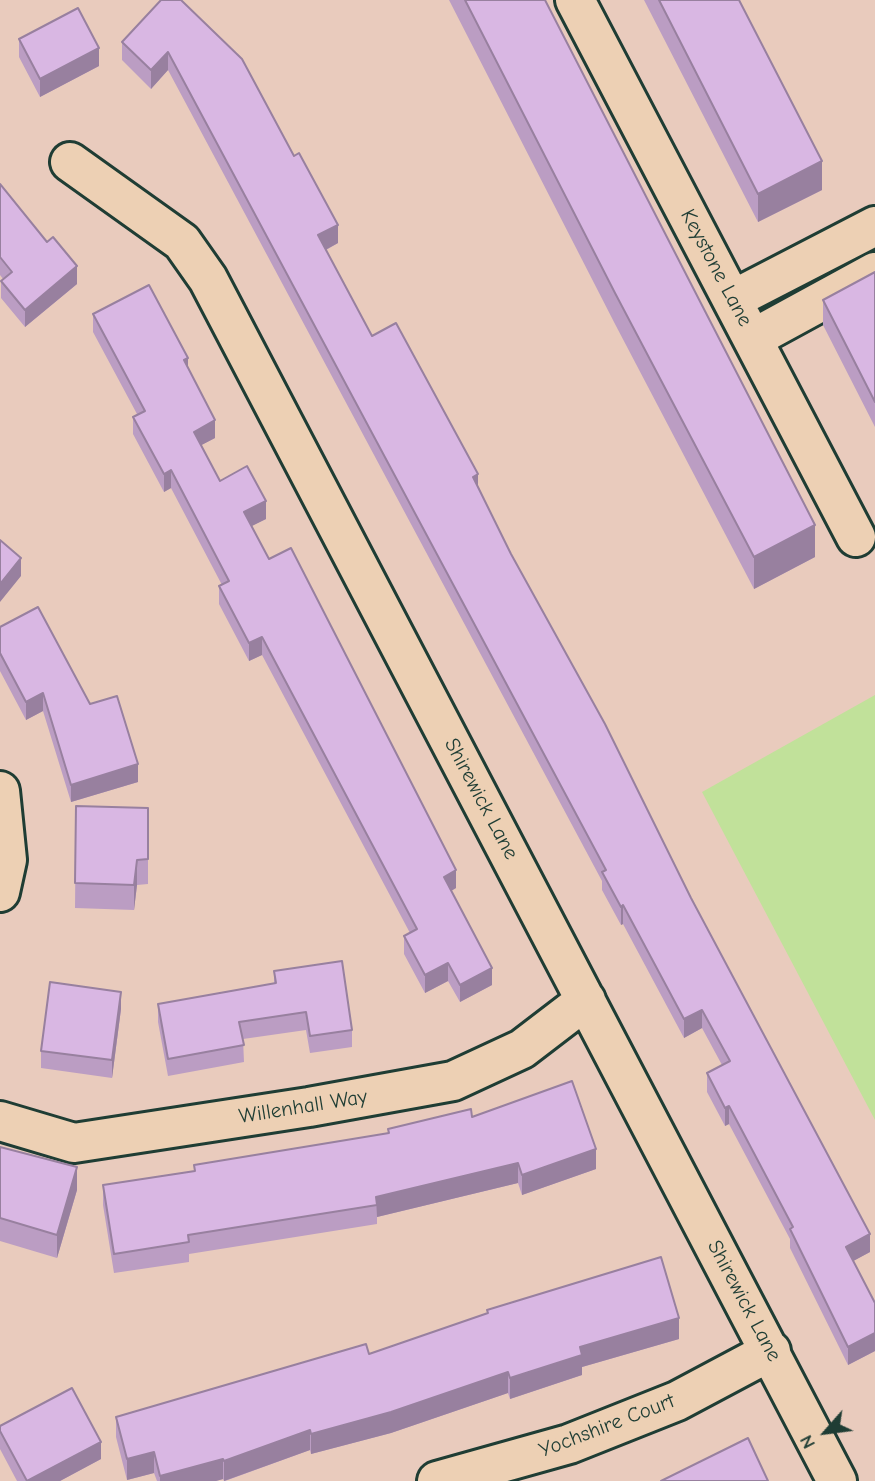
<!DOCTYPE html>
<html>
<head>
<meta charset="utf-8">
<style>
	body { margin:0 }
	#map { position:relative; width:875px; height:1481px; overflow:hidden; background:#e9cbbd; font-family:"Comic Neue",sans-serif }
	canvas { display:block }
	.north { position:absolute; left:791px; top:1397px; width:70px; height:70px; -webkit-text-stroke:5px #edd0b4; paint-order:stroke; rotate:242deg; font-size:19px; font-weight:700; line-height:28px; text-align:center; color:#1f3d34 }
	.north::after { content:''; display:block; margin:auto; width:24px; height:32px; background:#1f3d34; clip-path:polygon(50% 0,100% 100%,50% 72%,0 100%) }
</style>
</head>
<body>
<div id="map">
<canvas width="875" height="1481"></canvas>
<div class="north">N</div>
</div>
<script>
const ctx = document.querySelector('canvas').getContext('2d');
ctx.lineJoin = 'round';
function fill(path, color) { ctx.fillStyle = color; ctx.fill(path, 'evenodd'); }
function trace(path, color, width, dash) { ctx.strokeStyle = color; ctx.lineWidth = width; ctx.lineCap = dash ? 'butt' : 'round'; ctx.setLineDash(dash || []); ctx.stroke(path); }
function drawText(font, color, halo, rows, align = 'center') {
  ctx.font = font + ' "Comic Neue",sans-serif'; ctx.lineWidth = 5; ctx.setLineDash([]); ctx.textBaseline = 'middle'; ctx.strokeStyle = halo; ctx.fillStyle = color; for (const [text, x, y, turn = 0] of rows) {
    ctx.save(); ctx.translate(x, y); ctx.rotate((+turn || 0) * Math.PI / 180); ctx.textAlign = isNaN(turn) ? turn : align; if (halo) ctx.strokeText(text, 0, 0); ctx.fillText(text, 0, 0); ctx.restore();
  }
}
fill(new Path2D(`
	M875,695V1120L702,792Z`), '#c1e19a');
const minor = new Path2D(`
	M575,0L856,537
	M70,162L182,242L208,279L837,1481
	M732,300L875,226
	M754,338L875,272
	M0,791L7,860L0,892
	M0,1121L74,1143L309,1107L453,1081L522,1049L586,1000
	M437,1481L569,1444L677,1401L771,1351`);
trace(minor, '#1f3d34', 44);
trace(minor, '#edd0b4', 38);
fill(new Path2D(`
	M161,0L338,243L326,250L372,336L478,486L511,554L691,898L870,1252L853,1261L875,1303V1351L848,1365L790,1248V1239L729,1124L725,1126L707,1092V1073L722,1065L702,1028L684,1038L623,924L621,925L602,890V881L168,70L151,89L122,60V42Z
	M449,0H545L815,557L754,589L615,324Z
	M644,0H739L822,190L758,222Z
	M19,39L99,66L40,97L19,57Z
	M0,184L77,284L25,327L1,298V281L3,279L0,275Z
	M875,272V427L823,325V300Z
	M93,314L188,369L215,438L201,445L220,481L266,519L251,526L269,559L456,888L451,891L492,985L460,1002L448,981L425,993L404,954V936L410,933L262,655L249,661L219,604V586L222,585L171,488L164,492L133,434V417L137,414L93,332Z
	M0,627L90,704L138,782L71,802L43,711L26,720L0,671Z
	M76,806L148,808V884L137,885L134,910L75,908Z
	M274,971L352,1030V1047L310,1053L306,1030L243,1039L244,1062L168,1076L158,1022V1004L274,984Z
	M121,1009L112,1078L41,1068V1051Z
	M472,1117L596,1169L522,1195L518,1183L377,1217V1224L189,1254V1262L114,1273L103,1205V1185L194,1171V1165L388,1134V1129Z
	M0,1147L77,1190L57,1258L0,1241Z
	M487,1310L679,1339L582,1367V1375L510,1399L508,1393L391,1433L311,1454L310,1450L225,1481H224L223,1479L216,1481H157L154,1473L127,1480L116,1437V1417L369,1354L487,1313Z
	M0,1426L101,1459L60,1481H17L0,1449Z`), '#bb9dc3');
fill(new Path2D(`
	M99,48V66L40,97V79Z
	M168,52V70L151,89V70Z
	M822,161V190L758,222V194Z
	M338,225V243L318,254V235Z
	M77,266V284L25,327V310Z
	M188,358V375L184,360Z
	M215,420V438L194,449V432Z
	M171,470V488L164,492V474Z
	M478,474V493L473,477Z
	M266,501V519L244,530V512Z
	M815,525V557L754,589V557Z
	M21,558V576L0,602V584Z
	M262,637V655L249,661V643Z
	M43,693V711L26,720V702Z
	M138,764V782L71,802V785Z
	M137,860V885L134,910V885Z
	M456,870V888L444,895V877Z
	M623,905V924L621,925V907Z
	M448,963V981L425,993V975Z
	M492,968V985L460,1002V985Z
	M121,992V1009L112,1078V1060Z
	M702,1010V1028L684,1038V1019Z
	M729,1106V1124L725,1126V1108Z
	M596,1149V1169L522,1195V1175Z
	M518,1163V1183L377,1217L376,1197Z
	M77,1167V1190L57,1258V1235Z
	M870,1234V1252L846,1265V1247Z
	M679,1318V1339L582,1367V1375L510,1399V1378L580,1347Z
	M875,1333V1351L848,1365V1347Z
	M508,1372V1393L391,1433L311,1454V1434Z
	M310,1430V1450L224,1481V1461Z
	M101,1442V1459L60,1481H27Z
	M154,1452V1473L127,1480V1459Z
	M223,1459V1479L216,1481H160V1476Z`), '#98809f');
const building = new Path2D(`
	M161,0H181L242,59L294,156L299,153L338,225L318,235L372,336L396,323L478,474L473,477L511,554L605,724L691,898L870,1234L846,1247L875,1303V1333L848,1347L790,1229L793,1227L729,1106L725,1108L707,1073L730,1061L702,1010L684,1019L623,905L621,907L602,872L606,870L168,52L151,70L122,42Z
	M465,0H545L815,525L754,557L615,293Z
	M659,0H739L822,161L758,194Z
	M78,8L99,48L40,79L19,39Z
	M0,184L47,242L53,237L77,266L25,310L1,281L12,272L0,257Z
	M875,272V402L823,300Z
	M149,285L188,358L184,360L215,420L194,432L220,481L247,466L266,501L244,512L269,559L291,548L456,870L444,877L492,968L460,985L448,963L425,975L404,936L417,929L262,637L249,643L219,586L229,581L171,470L164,474L133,417L145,411L93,314Z
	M0,540L21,558L0,584Z
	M38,607L90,704L117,696L138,764L71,785L43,693L26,702L0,653V627Z
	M76,806L148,808V859L137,860L134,885L75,883Z
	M342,961L352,1030L310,1036L306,1012L239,1022L244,1045L168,1059L158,1004L276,983L274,971Z
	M50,982L121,992L112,1060L41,1051Z
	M572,1081L596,1149L522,1175L518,1163L376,1197L377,1205L188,1235L189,1242L114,1254L103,1185L195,1171L194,1165L389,1133L388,1129L471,1109L472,1117Z
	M0,1147L77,1167L57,1235L0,1218Z
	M661,1257L679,1318L580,1347L582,1355L510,1378L508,1372L391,1412L311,1434L310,1430L224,1461L223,1459L160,1476L154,1452L127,1459L116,1417L366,1344L369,1354L488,1313L487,1310Z
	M72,1388L101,1442L27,1481L0,1431V1426Z
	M748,1438L768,1481H661Z`);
fill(building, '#d9b7e3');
trace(building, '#98809f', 2);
drawText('21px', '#1f3d34', '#edd0b4', [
	["Keystone Lane",716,268,62],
	["Shirewick Lane",481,799,62],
	["Willenhall Way",303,1107,-9],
	["Shirewick Lane",744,1301,62],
	["Yochshire Court",607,1426,-21]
]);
</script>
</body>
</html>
